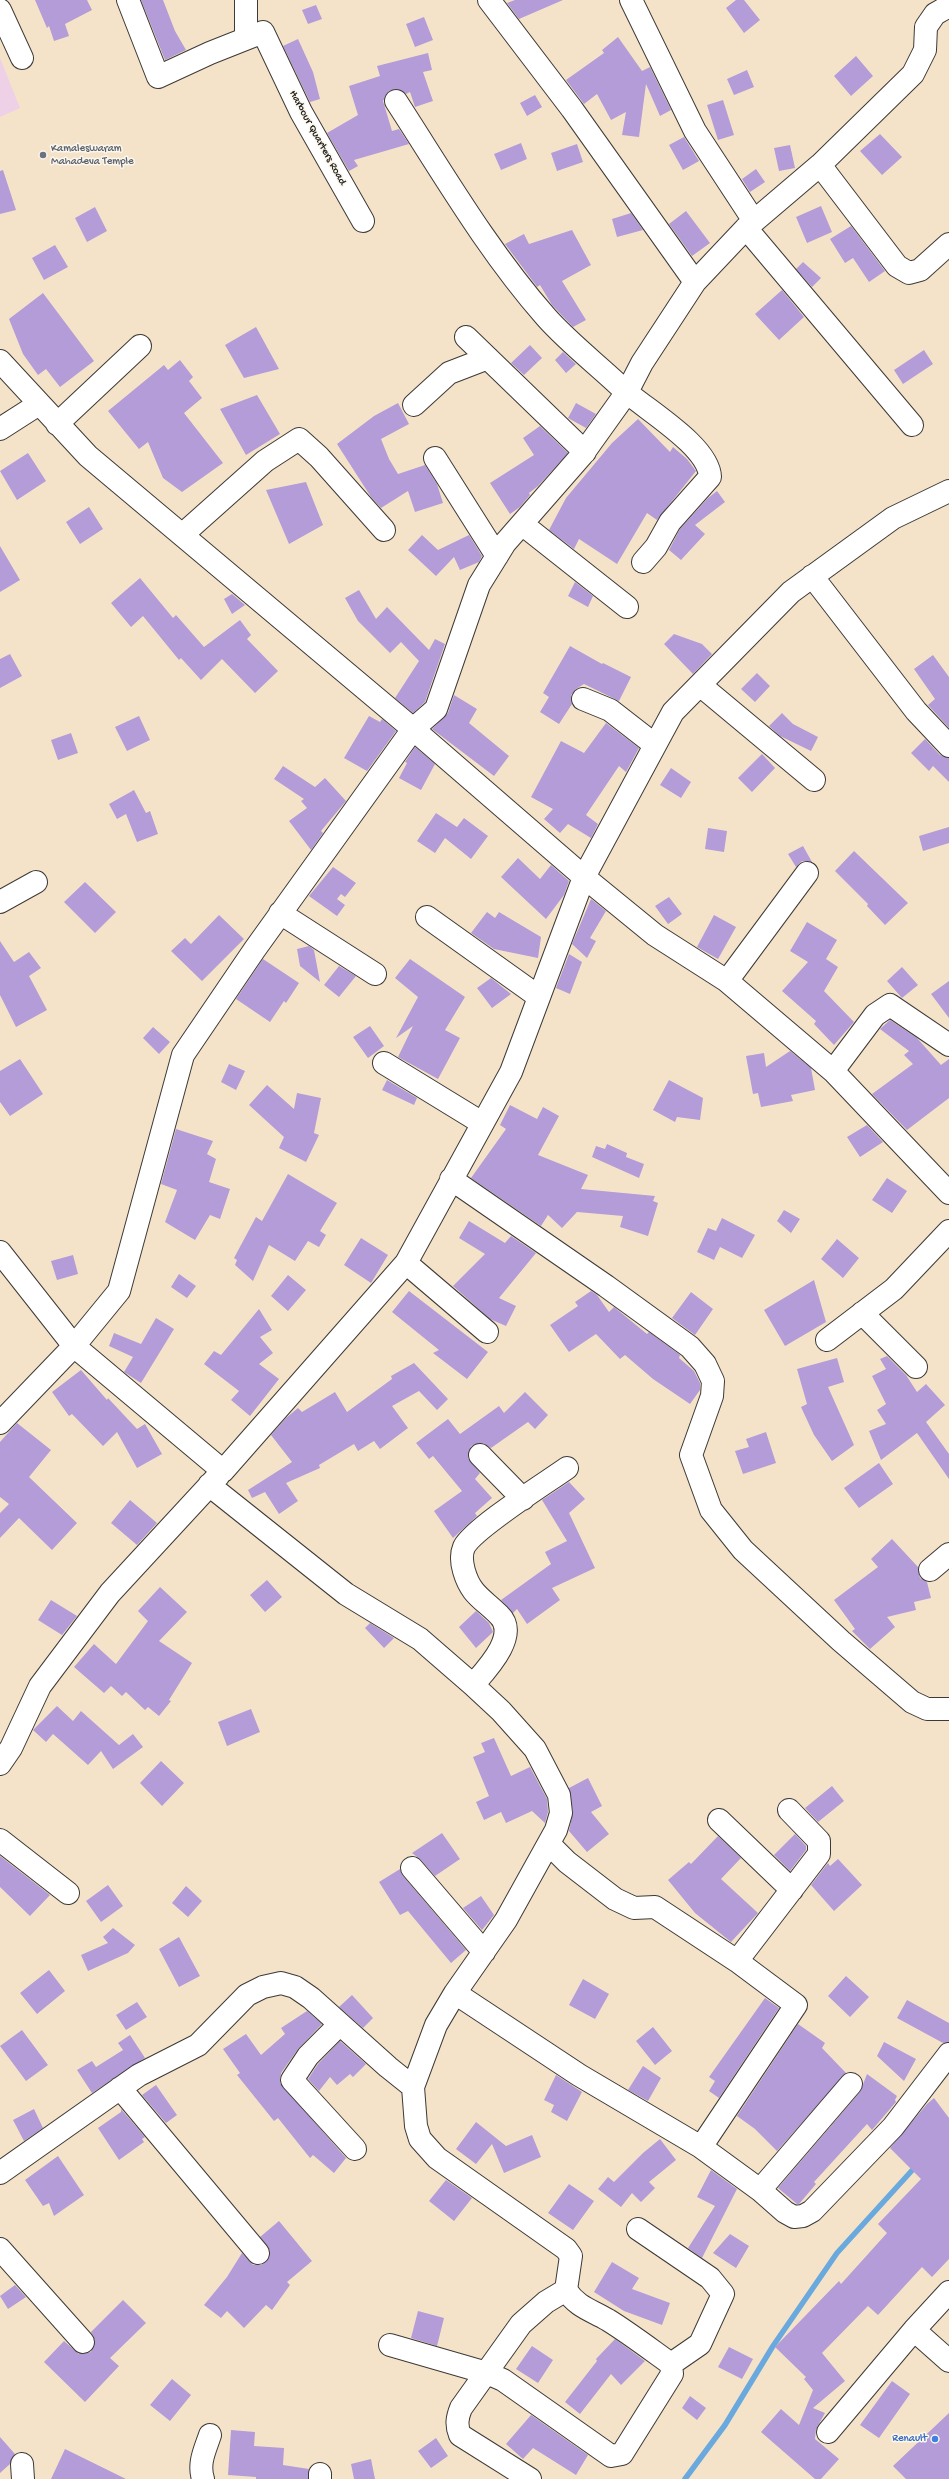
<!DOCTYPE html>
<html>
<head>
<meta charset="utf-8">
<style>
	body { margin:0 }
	canvas { display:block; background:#f5e3c9 }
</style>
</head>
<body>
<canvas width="949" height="2479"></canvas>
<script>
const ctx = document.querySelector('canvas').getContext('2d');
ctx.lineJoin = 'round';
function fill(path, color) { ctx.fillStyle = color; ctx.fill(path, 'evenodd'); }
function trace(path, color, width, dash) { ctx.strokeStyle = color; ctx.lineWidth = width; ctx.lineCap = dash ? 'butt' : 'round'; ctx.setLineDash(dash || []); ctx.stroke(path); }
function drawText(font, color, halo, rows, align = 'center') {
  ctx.font = font + ' "Gochi Hand",sans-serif'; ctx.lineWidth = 3; ctx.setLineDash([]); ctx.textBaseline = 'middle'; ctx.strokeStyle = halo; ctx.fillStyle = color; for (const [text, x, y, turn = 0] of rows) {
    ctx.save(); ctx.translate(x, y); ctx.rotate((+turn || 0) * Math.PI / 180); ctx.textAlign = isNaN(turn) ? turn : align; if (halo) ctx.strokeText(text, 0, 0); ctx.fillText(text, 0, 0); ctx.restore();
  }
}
fill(new Path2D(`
	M0,58L20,108L0,117Z`), '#eed0e7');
trace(new Path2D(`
	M685,2479L725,2425L773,2346L837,2253L916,2166`), '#6aa9dd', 5.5);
fill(new Path2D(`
	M35,0H87L92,10L65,24L69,36L54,41L49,26L47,28Z
	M141,0H163L175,31L186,50L165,60Z
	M515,0H563L519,19L507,3Z
	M736,0H744L760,20L744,33L726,8Z
	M316,5L322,19L308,24L302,10Z
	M424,17L433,40L415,47L406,24Z
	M618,37L642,71L650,67L671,110L660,116L646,84L639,137L622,135L626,112L611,120L597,94L584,104L566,80L604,53L602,50Z
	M298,39L313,72L320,99L310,102L283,46Z
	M428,53L432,70L423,72L433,101L415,107L410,92L406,94L396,89L389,91L383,101L392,131L399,129L409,144L354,160L358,166L349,171L327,133L358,115L349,86L380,76L377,66Z
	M856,56L873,76L851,96L834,76Z
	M747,70L754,87L734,95L727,79Z
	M535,95L542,107L527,116L520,103Z
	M723,100L734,135L718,140L707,105Z
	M880,134L902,157L882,175L860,151Z
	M684,137L699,161L683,170L669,145Z
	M521,143L527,159L501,170L494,154Z
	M577,144L583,162L557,171L551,153Z
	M790,145L795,168L779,171L774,148Z
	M756,169L765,182L750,192L742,179Z
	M3,170L16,210L0,214V171Z
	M821,206L832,232L807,243L796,217Z
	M95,207L107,231L87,242L75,218Z
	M686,211L710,243L692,256L669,224Z
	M631,213L643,230L617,237L612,219Z
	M851,226L885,271L869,282L853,258L845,263L830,239Z
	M572,230L591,265L562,281L586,320L573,327L552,305L540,285L537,287L535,284L505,244L524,234L529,244Z
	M55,245L68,267L44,280L32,258Z
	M803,262L821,278L812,287L796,269Z
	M782,290L804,317L779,340L755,314Z
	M43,293L94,361L60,387L46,369L38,375L23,354L9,319Z
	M256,327L279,369L244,378L225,345Z
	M530,345L542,358L524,375L511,363Z
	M924,350L933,364L903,384L894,370Z
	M563,352L576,364L566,373L555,360Z
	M180,360L193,377L189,381L202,398L184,413L223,463L182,492L163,478L148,442L139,449L108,411L164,365L168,370Z
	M257,395L280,434L246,455L220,409Z
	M398,403L409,424L381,439L389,459L398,474L425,465L437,484L443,503L415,512L408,491L381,508L371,497L337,444L374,416Z
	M576,403L596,414L586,428L568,418Z
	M638,419L670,452L673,447L687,459L696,471L657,520L647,513L617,564L579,539L574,549L549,530L566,498L612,443Z
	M540,426L568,453L538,486L529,493L530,495L520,507L510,514L490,483L534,455L523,438Z
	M28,453L46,481L17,500L0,471Z
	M306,482L323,525L289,544L266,490Z
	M717,491L725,502L695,525L705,534L681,560L669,550L680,529L708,498Z
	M89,507L103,529L80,544L66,522Z
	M422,535L438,550L469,535L482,556L479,562L460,570L454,557L436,576L408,550Z
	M0,546L20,580L0,592Z
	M140,578L173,618L176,615L204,647L240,620L251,635L247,639L278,671L255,693L222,659L201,680L181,658L179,660L143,616L131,627L111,603Z
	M575,582L593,596L588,607L568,596Z
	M359,590L376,619L387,607L429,650L435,639L445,644L425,702L413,713L395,698L419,661L401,642L390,653L358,621L345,598Z
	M232,594L245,605L232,614L224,599Z
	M674,634L702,644L712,654L693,674L664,644Z
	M570,646L602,664L603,663L631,677L619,701L584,684L576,689L571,695L572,704L559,724L540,712L549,697L543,693Z
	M10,654L22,676L0,688V659Z
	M933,655L949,677V728L928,705L935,699L914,669Z
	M757,673L770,686L755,702L741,689Z
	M454,695L477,709L469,723L509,756L494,776L432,729L448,713Z
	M782,713L793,724L818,737L811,751L780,736L769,726Z
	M139,716L150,740L127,751L115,727Z
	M369,716L380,722L382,719L396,731L367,771L344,758Z
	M606,723L639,748L626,772L619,766L586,815L598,824L591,838L568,824L560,833L544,819L553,809L531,797L561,741L584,753Z
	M71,733L78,753L58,760L51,740Z
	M925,739L940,755L949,758V782L933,766L929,771L911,753Z
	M415,747L435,764L421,790L399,778L407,763L405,762Z
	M762,754L775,768L752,792L738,778Z
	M283,766L315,787L325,778L346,801L321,831L323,833L311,850L289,821L307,808L301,801L304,799L274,779Z
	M671,768L691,782L681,798L660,785Z
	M134,790L146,813L150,811L158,834L137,842L126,814L117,819L109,804Z
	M436,813L457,827L464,818L488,836L471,859L445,838L435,853L417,841Z
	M949,827V843L923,851L919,836Z
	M708,828L727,831L724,852L705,849Z
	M803,846L812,862L802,861L796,867L788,854Z
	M854,851L908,903L885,925L867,906L868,904L835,871Z
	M518,858L540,879L551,865L569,881L564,895L546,919L501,877Z
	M333,867L356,883L345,897L341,894L337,899L345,905L337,916L309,896Z
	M85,882L116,912L95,933L64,902Z
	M669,897L682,914L668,924L655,906Z
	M591,899L606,911L590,938L596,941L587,958L572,944Z
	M487,912L495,918L499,912L541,937L538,958L494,949L471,933Z
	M219,915L244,939L202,981L171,951L185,938L191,944Z
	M714,915L736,927L718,959L697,947Z
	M807,922L837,940L826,959L838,967L824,991L854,1022L834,1045L814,1024L816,1021L782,991L808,962L790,951Z
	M0,941L14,962L29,952L41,968L29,976L47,1010L16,1027L0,995Z
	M309,946L314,950L320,982L300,966L297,949Z
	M569,954L582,962L570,994L556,988Z
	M263,959L299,983L286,1003L284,1001L270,1022L236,999Z
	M410,959L465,997L445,1030L460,1038L438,1079L398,1057L413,1026L396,1038L418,997L395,978Z
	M339,966L356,976L339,997L324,985Z
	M902,967L918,985L902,998L887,981Z
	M491,978L511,994L492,1008L477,988Z
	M949,981V1018L931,994Z
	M890,1020L917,1038L941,1065L949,1059V1098L907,1130L872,1094L913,1064L904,1055L909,1051L880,1029Z
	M370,1026L384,1046L368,1058L353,1037Z
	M153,1027L170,1042L159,1054L143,1038Z
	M790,1051L811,1068L815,1090L791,1095L793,1101L761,1107L758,1093L753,1094L746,1056L764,1053L766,1067Z
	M20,1059L43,1094L10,1116L0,1102V1071Z
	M229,1064L245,1071L236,1090L221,1082Z
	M387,1080L417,1098L414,1105L382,1090Z
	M669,1080L703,1098L700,1120L677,1117L675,1122L653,1110Z
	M267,1085L294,1109L297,1093L321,1098L314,1133L319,1135L306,1162L279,1148L284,1137L249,1105Z
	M510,1105L537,1119L543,1107L559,1116L538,1155L588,1175L581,1189L655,1196L653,1201L658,1203L648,1236L620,1227L623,1216L577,1212L562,1228L548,1215L541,1226L471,1178L506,1129L500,1125Z
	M867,1125L883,1142L860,1157L847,1137Z
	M176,1129L213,1141L207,1154L216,1159L209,1182L230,1189L220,1219L210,1215L195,1240L165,1222L177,1190L161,1184Z
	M607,1144L627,1153L626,1157L644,1164L639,1178L592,1157L596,1146L605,1149Z
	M288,1174L337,1203L320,1231L326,1235L319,1247L308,1241L295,1261L269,1245L253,1281L235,1265L237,1260L234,1258L256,1217L262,1221Z
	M887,1178L907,1191L892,1213L872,1200Z
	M784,1210L800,1219L791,1233L777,1221Z
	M722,1218L755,1235L742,1258L720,1247L714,1260L697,1252L708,1228L716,1231Z
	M469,1221L505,1243L511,1236L536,1253L499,1298L516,1306L506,1326L490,1319L453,1286L485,1254L459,1238Z
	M361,1238L388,1255L371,1283L344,1265Z
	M837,1239L859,1258L843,1278L821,1259Z
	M73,1255L78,1274L57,1280L51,1261Z
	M179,1274L196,1286L187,1298L171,1287Z
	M288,1275L306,1290L288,1311L271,1296Z
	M814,1280L826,1322L785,1346L764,1310Z
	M409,1291L488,1352L467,1379L433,1353L439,1350L392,1312Z
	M591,1291L597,1295L609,1312L614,1307L647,1334L649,1332L680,1355L679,1358L694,1371L700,1383V1390L690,1404L653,1379L625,1355L620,1359L596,1334L569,1352L550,1325L578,1306L575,1302Z
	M691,1292L713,1309L695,1335L672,1318Z
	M259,1309L272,1330L260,1337L273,1353L259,1364L279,1379L250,1416L231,1400L239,1391L204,1364L214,1351L221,1355Z
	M156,1318L174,1329L141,1383L124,1372L133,1357L109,1346L114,1333L141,1344Z
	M887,1356L906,1375L917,1392L926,1384L945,1405L926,1422L949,1454V1479L917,1433L881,1460L869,1431L886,1424L877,1410L886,1404L872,1376L886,1369L880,1359Z
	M837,1358L844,1382L828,1387L854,1445L832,1461L814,1435L801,1407L807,1404L797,1369Z
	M414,1363L448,1399L437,1410L419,1391L392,1406L408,1428L380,1449L374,1441L358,1451L354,1444L319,1465L320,1468L286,1483L298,1501L279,1514L265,1492L252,1498L248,1490L292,1462L271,1435L286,1418L298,1408L302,1412L335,1392L347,1412L392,1379L391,1376Z
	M81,1370L107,1400L108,1398L137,1429L145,1424L162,1454L137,1468L117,1432L103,1446L72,1414L69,1416L52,1392Z
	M525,1392L548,1415L535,1429L528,1422L491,1448L483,1443L471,1446L468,1458L480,1473L475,1479L492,1498L475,1513L477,1516L453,1538L434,1511L462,1491L433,1456L429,1459L416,1443L448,1419L460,1434L499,1406L504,1413Z
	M17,1423L51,1450L29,1477L77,1523L52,1550L19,1518L0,1538V1513L9,1504L0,1497V1442Z
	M766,1432L776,1463L743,1474L735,1451L749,1447L746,1439Z
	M879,1463L893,1484L859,1508L844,1488Z
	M569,1482L585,1499L569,1513L595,1568L552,1588L560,1600L527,1624L517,1609L513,1613L501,1600L551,1564L545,1552L567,1541L542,1500Z
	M130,1500L157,1523L137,1545L111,1523Z
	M892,1539L918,1567L920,1578L927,1582L931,1598L914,1602L916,1610L887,1617L895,1627L870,1649L852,1631L855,1629L834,1600L878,1567L871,1559Z
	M267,1580L282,1597L265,1612L250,1595Z
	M160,1587L187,1612L159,1641L192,1663L169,1700L171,1701L159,1716L148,1707L145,1710L126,1692L122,1696L111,1686L104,1693L74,1667L94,1644L116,1664L148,1621L138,1611Z
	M51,1600L77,1616L62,1635L38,1620Z
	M476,1611L489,1623L493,1632L476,1648L459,1627Z
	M370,1623L394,1638L384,1648L365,1628Z
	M57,1706L73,1721L81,1711L119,1745L133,1734L143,1747L113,1769L101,1751L88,1765L53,1734L46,1742L33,1730Z
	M251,1709L260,1732L227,1746L218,1722Z
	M494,1738L511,1776L530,1767L547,1799L548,1812L545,1823L532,1811L506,1823L501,1812L484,1820L476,1802L489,1796L473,1757L485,1752L481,1743Z
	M161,1761L184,1783L162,1806L140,1783Z
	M588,1778L602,1806L591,1812L609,1834L587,1852L569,1831L573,1812L569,1788Z
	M832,1786L844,1801L818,1822L805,1808Z
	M442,1833L460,1859L435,1876L421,1860L412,1853Z
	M795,1834L806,1846V1850L790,1871L774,1855Z
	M718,1836L741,1858L721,1879L758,1913L731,1942L695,1913L668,1880L689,1862L691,1864Z
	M0,1856L50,1895L30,1916L0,1887Z
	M838,1859L862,1885L834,1911L811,1885L828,1863L830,1866Z
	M400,1869L403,1876L466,1950L451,1963L408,1911L400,1915L379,1882Z
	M108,1885L123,1906L101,1922L86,1901Z
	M186,1886L202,1901L188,1917L172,1903Z
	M481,1896L494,1915L482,1930L463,1908Z
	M113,1928L135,1945L128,1953L88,1971L81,1955L108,1943L103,1937Z
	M179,1937L200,1976L179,1987L159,1949Z
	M49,1970L65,1991L37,2014L20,1993Z
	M846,1976L869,1997L850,2017L828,1996Z
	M583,1979L609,1994L595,2019L569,2005Z
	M352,1995L373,2018L363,2028L339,2007Z
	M765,1998L779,2008L719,2098L709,2091L715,2081L709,2077Z
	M907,2000L949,2023V2042L943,2043L897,2018Z
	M137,2002L147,2017L126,2030L116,2015Z
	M307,2011L322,2024L298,2049L281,2073L280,2083L346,2158L334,2173L313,2155L310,2158L278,2118L274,2121L237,2075L240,2073L223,2049L246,2034L261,2055L285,2034L281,2028Z
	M798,2024L825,2043L822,2048L846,2073L777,2151L755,2129L737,2116Z
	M653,2027L672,2051L655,2065L636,2041Z
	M22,2030L48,2065L26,2081L0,2046Z
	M130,2035L145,2058L92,2093L77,2070L92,2061L96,2067L123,2050L118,2043Z
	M340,2041L366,2064L353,2077L350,2074L337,2085L330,2077L319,2091L308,2079L318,2064Z
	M884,2042L916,2059L904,2081L877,2056Z
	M643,2066L661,2078L648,2101L628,2090Z
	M867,2074L897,2096L895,2100L896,2102L872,2130L867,2124L814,2182L816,2184L799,2204H797L778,2188L860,2092Z
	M556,2075L582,2092L567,2121L551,2112L554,2105L544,2100Z
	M156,2085L177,2115L166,2123L142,2095Z
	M934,2098L949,2118V2259L932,2277L922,2267L878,2315L868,2306L822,2353L845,2381L813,2408L825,2413L816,2429L815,2439L839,2459L821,2479H815L761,2432L781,2409L799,2425L813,2390L804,2379L806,2377L775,2347L839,2281L841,2284L887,2233L878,2224L921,2179L890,2148L927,2104Z
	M34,2109L43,2128L24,2141L13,2120Z
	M121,2109L145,2137L142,2139L144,2142L119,2160L98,2128L121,2112Z
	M476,2122L506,2146L532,2135L541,2157L504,2173L492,2144L476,2164L456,2149Z
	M660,2139L676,2160L649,2182L655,2188L641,2202L632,2193L621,2207L598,2189L608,2177L614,2182L643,2153Z
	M58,2156L84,2195L54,2216L49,2203L43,2206L25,2180Z
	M711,2170L737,2189L702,2258L688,2248L715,2206L697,2197Z
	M446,2180L472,2198L454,2221L429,2201Z
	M569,2184L594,2201L573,2230L548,2213Z
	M279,2221L312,2261L287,2282L290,2285L272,2310L266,2305L244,2328L227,2311L221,2318L204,2305L227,2277L242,2253L253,2265H261L266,2262L270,2250L260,2237Z
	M730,2234L749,2246L736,2268L713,2253Z
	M612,2262L639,2278L632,2289L670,2303L662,2325L624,2311L594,2292Z
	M15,2285L26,2297L8,2309L0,2296Z
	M123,2300L146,2323L110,2358L119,2366L85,2402L44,2362L64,2341L79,2354L91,2352L95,2340L91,2332Z
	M418,2311L444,2318L437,2346L411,2338Z
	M615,2339L645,2361L621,2385L611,2374L580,2414L565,2402L597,2361L596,2359Z
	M532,2346L553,2360L538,2383L516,2369Z
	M729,2347L753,2359L742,2379L718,2367Z
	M172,2379L191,2395L170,2421L150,2405Z
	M892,2381L910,2394L879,2438L860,2425Z
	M690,2396L706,2408L697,2420L682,2408Z
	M949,2413V2479H906L893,2466Z
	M531,2415L588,2455L576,2475L533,2448L523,2459L506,2444Z
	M231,2430L255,2432L254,2446L284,2448L283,2465L309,2469L308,2479H256V2477L228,2475Z
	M0,2437L15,2454L10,2464L0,2473Z
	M436,2438L448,2456L431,2468L418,2451Z
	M65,2449L126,2479H51Z
	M371,2459L375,2479H354L351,2464Z`), '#b39cd8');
const minor = new Path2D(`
	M128,0L158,77L210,53L263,32L301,112L363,221
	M246,0V38
	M489,0L572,109L695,282
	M631,0L695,131L754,221
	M0,10L22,58
	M396,101C444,175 488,251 546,317C569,343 598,365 623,389C646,410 709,446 710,477L670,522L656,547L643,562
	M820,165L897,266L909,273L920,270L949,244
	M746,228L912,425
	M466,337L585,452
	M0,361L88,456L413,729L584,877L655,935L727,981L833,1071L949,1193
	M414,405L449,373L488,358
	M57,424L140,346
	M0,429L39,404
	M435,458L497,556
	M522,524L627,607
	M182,535L265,461L299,439L319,457L384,530
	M812,576L916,711L949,746
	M700,685L814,780
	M583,699L610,710L655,745
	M0,902L36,882
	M280,913L375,974
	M427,917L539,997
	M727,981L807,873
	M384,1063L482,1123
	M833,1071L875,1015L890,1005L949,1045
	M451,1179L606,1286L690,1347L705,1364L713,1381L712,1396L691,1455L711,1510L743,1550L841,1641L912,1702L927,1709H949
	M0,1252L74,1346L223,1471L406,1263L511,1072L584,877L673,712L791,592L893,518L949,491
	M406,1263L487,1332
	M862,1313L916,1367
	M827,1340L894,1289L949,1231
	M0,1423L74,1346L119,1291L183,1055L255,949L413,729L436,709L479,585L497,556L505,543L582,455L627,392L642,363L695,282L746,228L820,165L913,74L925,50L926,27L935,14L949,6
	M480,1455L523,1499
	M209,1485L346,1594L420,1639L473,1685L501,1711L535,1749L559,1795L561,1813L556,1830L506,1920L455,1993L436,2025L413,2087L416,2126L420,2139L437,2158L566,2249L571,2256L566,2290C577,2307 591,2310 608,2320C629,2333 650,2349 671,2364L672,2374L622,2454L611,2456L503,2380L487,2373L390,2345
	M930,1570L949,1554
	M473,1685C486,1670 520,1635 499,1615C482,1598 471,1595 464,1571C462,1564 461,1554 464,1547C474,1528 546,1483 567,1468
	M0,1764L11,1748L40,1686L110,1593L219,1475
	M719,1820L792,1890
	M0,1840L68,1893
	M549,1844L567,1862L615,1899L634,1908L655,1907L737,1961L796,2005L701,2147
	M412,1868L484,1952
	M737,1961L819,1854V1841L789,1810
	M455,1993L579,2075L701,2147L760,2190L785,2212L794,2217L803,2216L812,2211L893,2127L949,2054
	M340,2024L308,2056L292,2080L355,2149
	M120,2088L258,2253
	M0,2173L139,2075L198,2045L247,1995L263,1987L281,1983L295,1987L311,1998L388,2067L413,2087
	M760,2190L851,2084
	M638,2229L710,2278L723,2294L700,2344L671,2364
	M0,2249L83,2342
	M949,2292L914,2330L949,2361
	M828,2432L914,2330
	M22,2464L23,2479
	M203,2479C198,2463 205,2450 210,2435
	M320,2479V2474
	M530,2479L460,2435C456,2425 457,2418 461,2408L521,2324L546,2302L566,2290`);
trace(minor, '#3d3a36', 24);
trace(minor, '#fff', 22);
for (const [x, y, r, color] of [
	[43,155,4,"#6b7280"],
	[935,2439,4,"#3f7fe0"]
]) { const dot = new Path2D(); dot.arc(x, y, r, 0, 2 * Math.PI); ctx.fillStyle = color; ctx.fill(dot); trace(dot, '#fbf7ec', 1.5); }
drawText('11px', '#1c1c1c', '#fbf7ec', [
	["Harbour Quarters Road",317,138,61]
]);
drawText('11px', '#5b616d', '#fbf7ec', [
	["Kamaleswaram",51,149],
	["Mahadeva Temple",51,162]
], 'left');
drawText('11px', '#366cbe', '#fbf7ec', [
	["Renault",927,2439]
], 'right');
</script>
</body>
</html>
